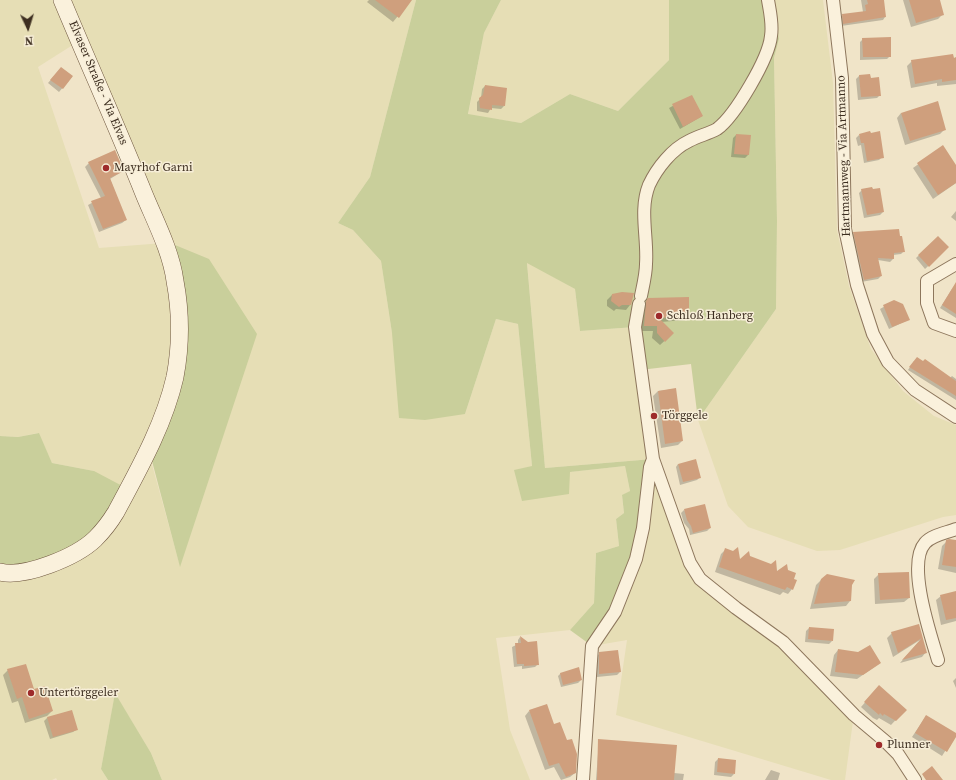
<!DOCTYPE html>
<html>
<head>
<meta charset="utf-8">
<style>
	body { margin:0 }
	#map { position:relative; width:956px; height:780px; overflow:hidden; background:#f0e4c8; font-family:"Source Serif 4",serif }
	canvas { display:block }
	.north { position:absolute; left:8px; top:8px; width:40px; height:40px; -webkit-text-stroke:3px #f7eed8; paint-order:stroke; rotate:176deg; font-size:11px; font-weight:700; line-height:16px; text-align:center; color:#3d2e20 }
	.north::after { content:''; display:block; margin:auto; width:14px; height:18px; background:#3d2e20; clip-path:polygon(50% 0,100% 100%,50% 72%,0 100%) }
</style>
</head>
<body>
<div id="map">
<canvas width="956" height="780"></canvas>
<div class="north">N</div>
</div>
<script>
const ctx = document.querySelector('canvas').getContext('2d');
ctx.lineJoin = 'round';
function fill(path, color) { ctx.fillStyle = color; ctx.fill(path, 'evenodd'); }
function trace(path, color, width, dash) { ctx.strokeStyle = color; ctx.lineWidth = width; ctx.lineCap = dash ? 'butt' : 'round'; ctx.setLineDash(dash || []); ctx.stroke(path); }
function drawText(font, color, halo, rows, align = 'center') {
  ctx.font = font + ' "Source Serif 4",serif'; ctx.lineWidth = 3; ctx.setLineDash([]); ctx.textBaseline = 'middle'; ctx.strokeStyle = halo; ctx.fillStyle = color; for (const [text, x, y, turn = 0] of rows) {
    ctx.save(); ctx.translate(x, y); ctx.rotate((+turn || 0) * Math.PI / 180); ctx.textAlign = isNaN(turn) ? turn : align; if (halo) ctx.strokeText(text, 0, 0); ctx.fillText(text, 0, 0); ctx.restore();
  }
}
fill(new Path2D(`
	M0,0H416L370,177L338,223L353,230L381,261L392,333L465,414L496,319L518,324L532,466L569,472L625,466L630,491L622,496L624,513L616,519L619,546L596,553L594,603L570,630L496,638L510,730L530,780H162L151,753L115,694L101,769L108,780H57L56,778L52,780H0V572L94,471L52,463L38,433L18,437L0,436ZM79,41L164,243L99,248L38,67ZM180,322V566L151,461Z
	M501,0H669V60L618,111L570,94L521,123L468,115L484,33Z
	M774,0H823L833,83L837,230L849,286L871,349L903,391L934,416L956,425V515L943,517L840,550L817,551L748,527L728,506L698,420L776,309L777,221L774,58L779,39Z
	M527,262L575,289L580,331L635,327L653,459L545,468Z
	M656,478L689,568L779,643L853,721L845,780H831L616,715L627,640L592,646L647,492Z`), '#e6deb5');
fill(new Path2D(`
	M416,0H501L484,33L468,114L521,123L570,94L618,111L669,60V0H774L779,39L774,58L777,221L776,309L698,420L691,364L640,370L635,327L580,331L575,289L527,263L545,468L653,459L636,559L592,646L570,630L594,603L596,553L619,546L616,519L624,513L622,495L630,491L625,466L570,472L569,494L522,501L514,470L532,466L518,324L496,319L465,414L425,420L399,418L392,333L381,261L353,230L338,223L370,177Z
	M164,243L175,245L209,259L257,334L180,567L152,461L179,347Z
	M39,433L52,463L94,471L128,489L76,553L0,572V436L18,437Z
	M115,693L151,753L162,780H108L101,769Z`), '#c9cf9b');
fill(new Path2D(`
	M369,0H411L393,22L367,2Z
	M861,0H883L885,17L883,20L841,26L840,18L843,15L863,12Z
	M903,0H939L943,14L938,19L911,27Z
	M863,39L890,56L887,59L860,60V42Z
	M956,58V84L937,86V83L911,88L907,66L912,61Z
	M61,68L72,77L59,92L48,83Z
	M870,75V79L880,95L877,98L858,100L856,79L859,76Z
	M485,86L504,106L501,109L491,108L488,113L477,111V102L481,98L482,89Z
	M691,96L702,116L680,129L669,108Z
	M901,113L945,129L940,134L905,145L897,118Z
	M736,135L750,136L748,155L745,158L731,157L733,138Z
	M859,135L882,157L879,160L864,163L861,145L858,146L856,138Z
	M942,147L956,167V183L933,199L913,168Z
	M89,163L123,171L110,179L126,220L122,223L99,232L88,205L101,198L85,167Z
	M862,190L872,191L883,212L880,215L864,218L859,193Z
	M956,211V221L951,217Z
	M854,233L904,251L901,254L893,255V259L890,262L878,260L881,276L878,279L861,282L851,236Z
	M938,237L948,247L925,269L916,258Z
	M952,289L956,292V318L940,308Z
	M612,295L630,305L626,310L616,309L614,311L607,306V300Z
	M649,299L688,315L684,320L661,322L673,333L660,345L652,338L653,331H640L644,304Z
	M894,301L908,320L889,329L880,309Z
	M914,361L923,362L950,378L952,376L956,379V400L908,370Z
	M675,389L682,441L678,445L661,448L653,396L658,391Z
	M678,464L700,477L697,480L680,485L676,467Z
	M684,510L710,528L707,531L690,535L689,529L684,523L681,513Z
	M947,541L956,542V573L938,569L942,546Z
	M726,549L739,560L749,557L792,589L788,594L783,592L780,595L715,572L721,554Z
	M879,574L909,598L904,602L875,604L874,579Z
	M821,580L850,601L846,606L810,609L816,585Z
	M956,593V621L941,625L936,600L941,596Z
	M918,625L926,652L922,657L900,663L920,640L893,657L887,638L892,633Z
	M809,628L832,641L829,644L805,642L806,631Z
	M520,637L538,664L535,667L522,669V666L514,667L512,647L518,644V640Z
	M838,650L880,663L857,679L830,676L834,655Z
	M600,653L620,672L617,675L597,677V656Z
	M8,670L52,711L47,716L25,723L18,701L12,703L3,675Z
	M561,673L581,680L578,683L561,687L558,676Z
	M956,678V688L953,681Z
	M875,691L905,710L891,725L879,718L877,720L873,718L861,707Z
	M71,711L76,730L73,732L50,739L44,721L47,718Z
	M529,711L554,725L575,773L570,777L561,780L554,767L545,770L525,716Z
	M926,716L956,734L942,756L912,737Z
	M599,740L674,773L684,774L683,780H596Z
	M718,759L734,774L731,777L714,775L715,762Z
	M771,770L780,773L778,780H765Z`), '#0003');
fill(new Path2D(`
	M375,0H412L399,18Z
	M867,0H884L886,17L843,24L842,14L866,11L865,5L868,4Z
	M909,0H940L944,15L916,23Z
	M891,37V57H863L862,38Z
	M953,54L954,58L956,57V80L942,82V79L915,84L911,60Z
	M61,67L73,76L63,89L50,80Z
	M870,74L871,78L879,77L881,96L861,97L859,75Z
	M485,85L507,88L505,106L492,105V110L480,108L479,98L483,95Z
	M692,95L703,116L683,127L672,104Z
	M938,101L946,130L910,141L901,113Z
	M870,131L871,133L880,131L884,158L867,161L864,143H861L859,134Z
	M736,134L751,135L749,155L734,154Z
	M943,145L956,165V183L938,195L917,163Z
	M115,150L124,171L110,178L127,220L103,229L91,201L105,196L88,162Z
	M872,187L873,189L880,188L884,212L867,215L861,189Z
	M899,229L900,236H902L905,252L894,253V259L878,258L882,276L864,280L853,232Z
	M938,236L949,247L929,267L918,255Z
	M956,282V314L942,305Z
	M622,292L634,293L631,305H622L619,307L611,301L612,294Z
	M689,297V316L659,318L674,333L665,342L657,333V326H644L646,301L648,298Z
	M894,300L903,304L910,320L892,327L883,305Z
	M917,357L923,361L925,359L956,381V396L909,367Z
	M676,388L683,441L665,444L658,391Z
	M696,459L701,478L683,482L678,464Z
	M705,504L711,528L693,533L691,526L687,520L684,509Z
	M949,539L956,540V567L942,565L946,540Z
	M738,547L740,559L749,551L750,556L771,564L776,560L777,571L787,564L788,570L796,573L794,579L797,580L793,590L787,587L785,590L719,567L725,548L733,551Z
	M909,572L910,598L880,600L878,573Z
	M827,574L855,580L852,585L851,601L814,604L821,579Z
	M956,591V618L946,620L940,595Z
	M919,624L927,653L902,660L922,638L898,653L891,632Z
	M809,627L834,629L833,641L808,639Z
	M520,636L528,642L537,641L539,665L524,666V664H517L515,643H521Z
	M870,645L881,663L863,675L835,672L838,649L858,652Z
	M618,650L621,672L599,674V652Z
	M26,664L34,689L45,686L53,711L29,719L22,697L17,699L7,669Z
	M579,667L582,680L563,685L560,673Z
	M879,685L907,710L896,721L884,714L883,716L880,713L879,715L864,702Z
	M547,704L554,724L560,722L567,740L572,739L577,754L576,773L566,777L559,763L549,766L529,710Z
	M72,710L78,730L53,737L47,717Z
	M926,715L956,733V737L947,752L915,733Z
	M598,739L677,745L674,780H597Z
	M718,758L736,760L735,774L717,772Z
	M932,766L943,780H926L922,774Z`), '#cf9f7d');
const street = new Path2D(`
	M833,0L842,78L845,229L857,285L873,334L888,362L915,390L956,417
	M956,264L927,281V303L934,323L956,331
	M641,296C643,286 646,274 646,264C648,238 639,210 649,185C657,168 672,149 689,141C698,136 708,134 717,129C735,116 769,58 771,36C773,24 770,12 768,0
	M639,304L635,327L653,459L690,563L700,579L736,608L783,642L854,715L885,741L898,754L915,780
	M938,660C931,636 906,564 925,543C932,535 946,533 956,529
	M583,780L592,646L615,612L636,559L643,528L650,467L653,459`);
const secondary = new Path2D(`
	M0,572C25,578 76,557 95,539C103,531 110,522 116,512C139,469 164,425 175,377C181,345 181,313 175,281C171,251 155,221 144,194C118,129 89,65 62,0`);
trace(street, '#8d765c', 14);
trace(secondary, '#6f573f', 18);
trace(street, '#faf1dc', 12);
trace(secondary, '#faf1dc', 17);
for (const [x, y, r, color] of [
	[106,168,4,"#9e2a2b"],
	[659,316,4,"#9e2a2b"],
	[654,416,4,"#9e2a2b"],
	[31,693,4,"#9e2a2b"],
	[879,745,4,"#9e2a2b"]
]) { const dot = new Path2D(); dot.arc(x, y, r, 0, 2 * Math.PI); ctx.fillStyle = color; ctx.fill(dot); trace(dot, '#f7eed8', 1.5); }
drawText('12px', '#3d2e20', '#f7eed8', [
	["Elvaser Straße - Via Elvas",98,83,67],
	["Hartmannweg - Via Artmanno",844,156,-92]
]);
drawText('12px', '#3d2e20', '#f7eed8', [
	["Mayrhof Garni",114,168],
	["Schloß Hanberg",667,316],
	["Törggele",662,416],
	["Untertörggeler",39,693],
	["Plunner",887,745]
], 'left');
</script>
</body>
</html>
